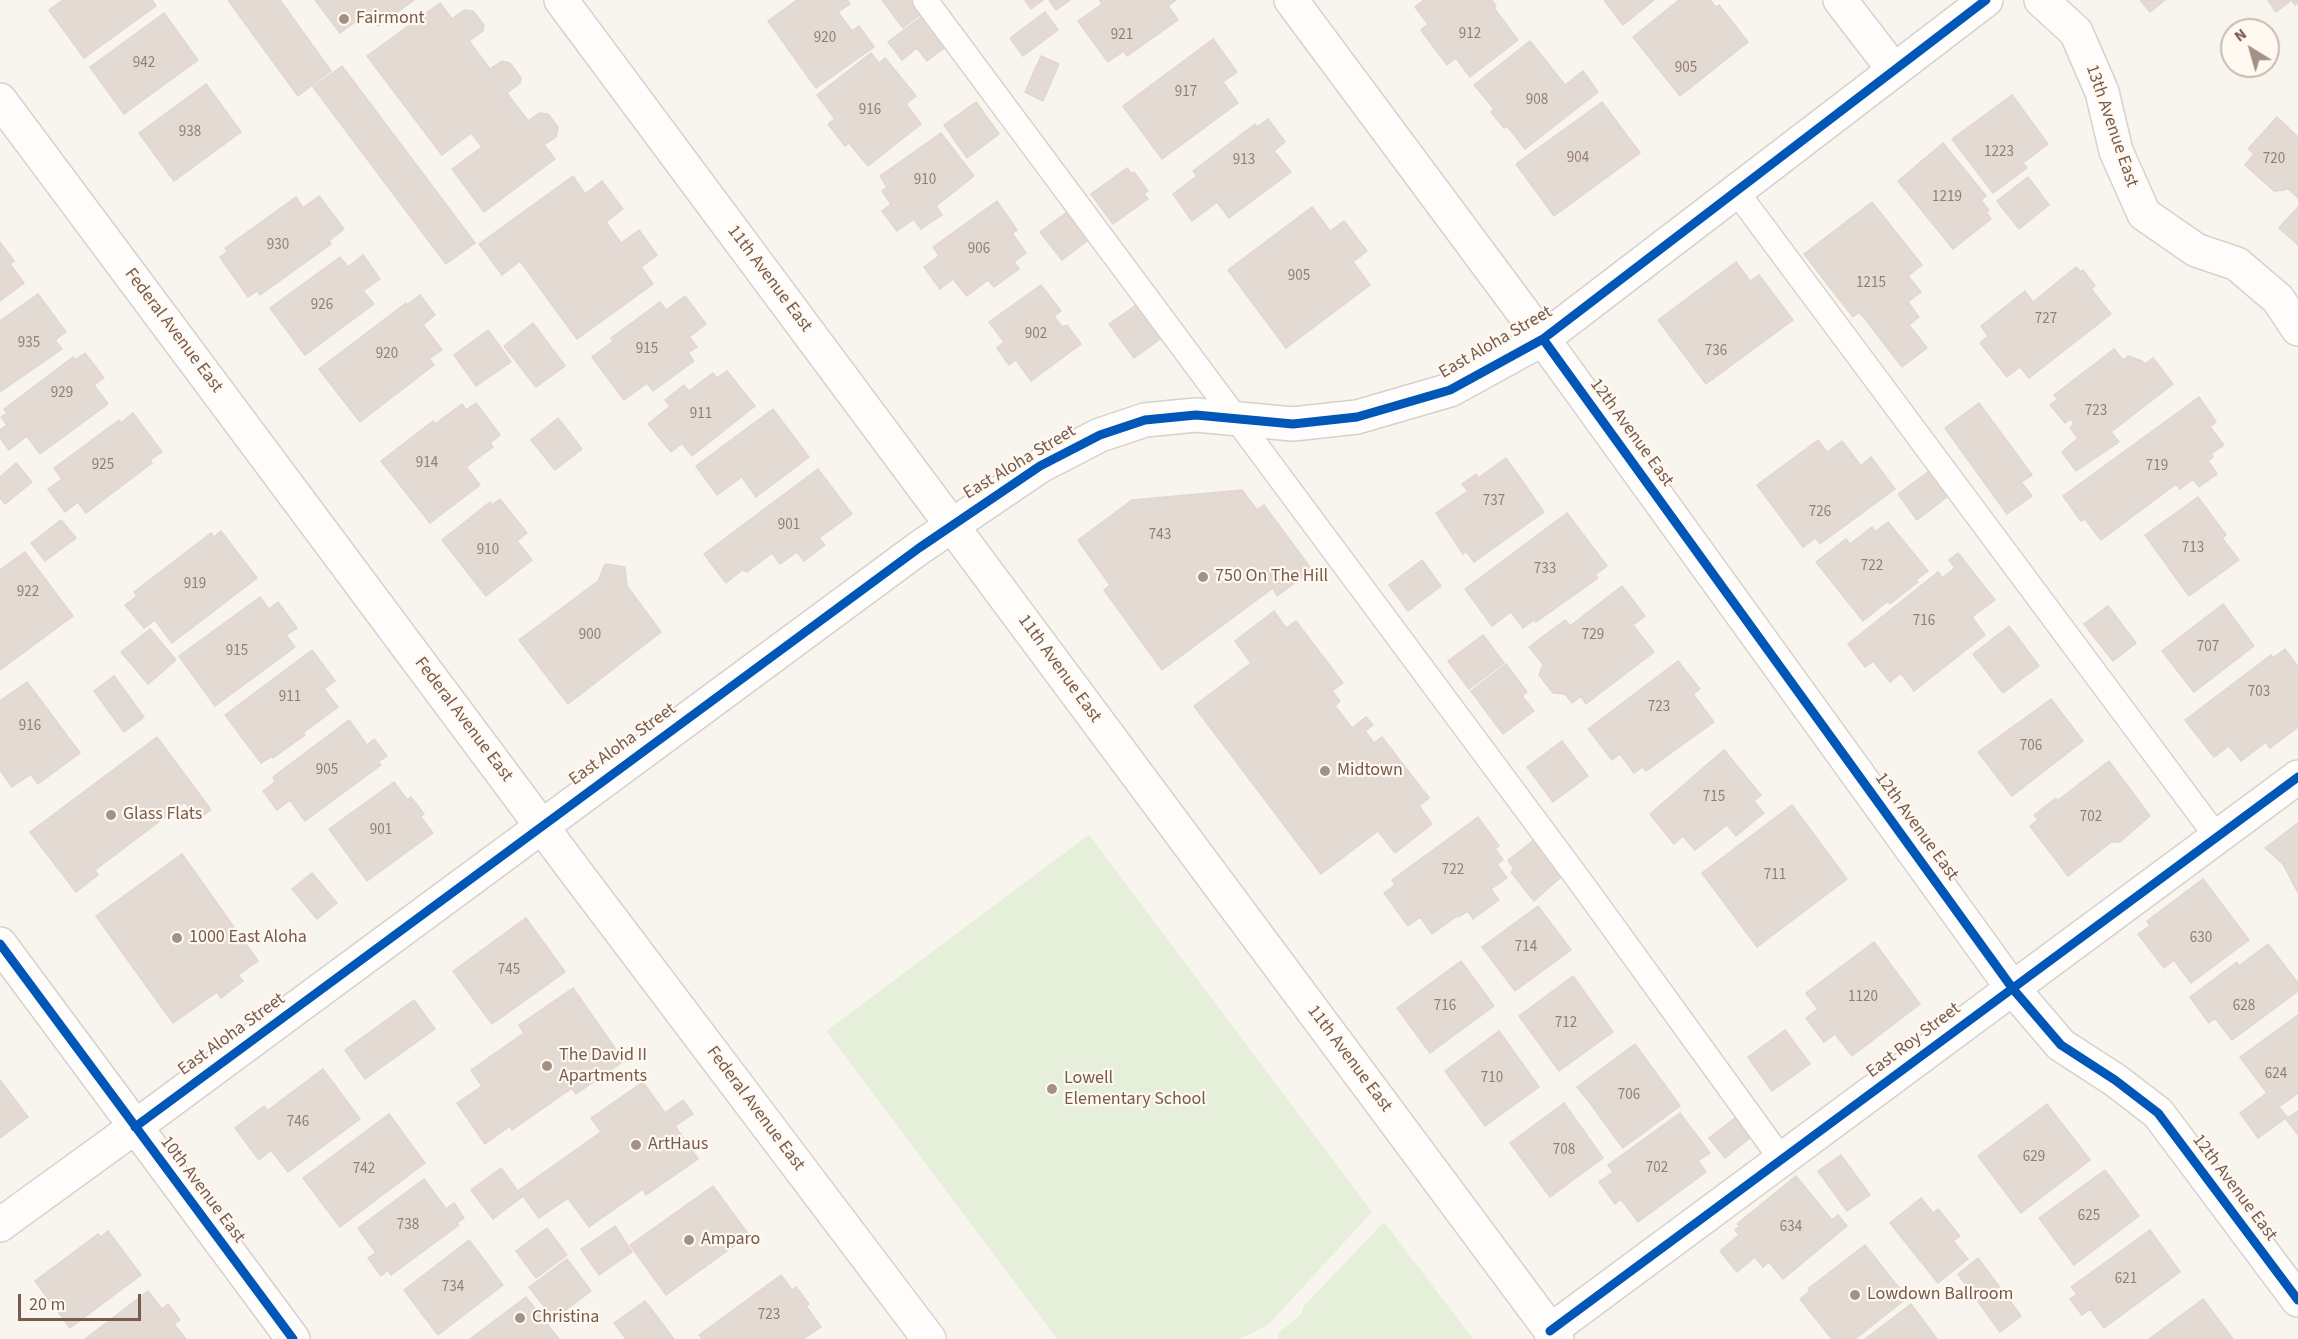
<!DOCTYPE html>
<html>
<head>
<meta charset="utf-8">
<style>
	body { margin:0 }
	#map { position:relative; width:2298px; height:1339px; overflow:hidden; background:#f8f4ee; font-family:"Source Sans 3",sans-serif }
	canvas { display:block }
	.north { position:absolute; left:2220px; top:18px; width:60px; height:60px; box-sizing:border-box; background:#fff9f1; border:2px solid #c9baaf; border-radius:50%; rotate:323deg; font-size:16px; font-weight:700; line-height:24px; text-align:center; color:#775b4d }
	.north::after { content:''; display:block; margin:auto; width:21px; height:27px; background:#a49185; clip-path:polygon(50% 0,100% 100%,50% 72%,0 100%) }
	.scale { position:absolute; left:18px; top:1294px; width:123px; height:27px; box-sizing:border-box; border:3px solid #775b4d; border-top:0; padding-left:8px; font-size:18px; line-height:21px; white-space:nowrap; color:#775b4d; -webkit-text-stroke:4px #fff9f1; paint-order:stroke }
</style>
</head>
<body>
<div id="map">
<canvas width="2298" height="1339"></canvas>
<div class="north">N</div>
<div class="scale">20 m</div>
</div>
<script>
const ctx = document.querySelector('canvas').getContext('2d');
ctx.lineJoin = 'round';
function fill(path, color) { ctx.fillStyle = color; ctx.fill(path, 'evenodd'); }
function trace(path, color, width, dash) { ctx.strokeStyle = color; ctx.lineWidth = width; ctx.lineCap = dash ? 'butt' : 'round'; ctx.setLineDash(dash || []); ctx.stroke(path); }
function drawText(font, color, halo, rows, align = 'center') {
  ctx.font = font + ' "Source Sans 3",sans-serif'; ctx.lineWidth = 4.5; ctx.setLineDash([]); ctx.textBaseline = 'middle'; ctx.strokeStyle = halo; ctx.fillStyle = color; for (const [text, x, y, turn = 0] of rows) {
    ctx.save(); ctx.translate(x, y); ctx.rotate((+turn || 0) * Math.PI / 180); ctx.textAlign = isNaN(turn) ? turn : align; if (halo) ctx.strokeText(text, 0, 0); ctx.fillText(text, 0, 0); ctx.restore();
  }
}
fill(new Path2D(`
	M1089,835L1372,1212L1268,1325L1240,1339H1057L826,1031Z
	M1384,1222L1473,1339H1278V1334L1302,1313L1303,1307Z`), '#e6efd9');
const building = new Path2D(`
	M63,0H152L156,6L84,58L49,10Z
	M228,0H280L331,71L298,96Z
	M315,0H414L378,26L369,12L340,33Z
	M797,0H847L850,4L838,12L852,31L859,26L874,47L816,88L768,21Z
	M882,0H917L925,11L903,28Z
	M1025,0H1043L1031,9Z
	M1049,0H1070L1056,10Z
	M1101,0H1176L1168,6L1178,20L1127,56L1124,51L1108,62L1078,21L1102,4L1100,1Z
	M1424,0H1492L1496,6L1494,8L1518,40L1470,77L1456,58L1447,65L1421,30L1428,24L1415,7Z
	M1604,0H1654L1623,25Z
	M1679,0H1710L1716,7L1719,5L1748,42L1680,96L1633,37Z
	M2140,0H2165L2150,12Z
	M2268,0H2298V3L2295,5L2292,0L2276,12Z
	M440,3L452,19L464,10L473,11L484,25L483,31L469,41L490,69L502,61L510,63L521,78L520,83L507,93L528,121L539,113L548,114L558,127L556,137L544,145L555,159L484,212L452,169L482,147L471,133L442,155L367,56Z
	M929,11L952,42L927,61L917,48L902,60L888,42Z
	M1045,12L1058,30L1023,56L1010,38Z
	M164,13L198,60L124,114L90,67Z
	M1213,39L1237,72L1223,82L1238,103L1162,159L1123,106Z
	M1530,41L1565,85L1583,71L1598,92L1525,149L1507,126L1504,128L1491,112L1494,109L1474,85Z
	M871,53L879,63L885,58L916,96L906,104L921,124L868,166L849,143L845,146L828,124L835,119L817,95Z
	M1041,56L1059,64L1043,101L1025,92Z
	M342,66L475,243L446,264L313,87Z
	M206,84L241,132L174,181L139,133Z
	M2012,95L2048,144L2023,163L2027,168L1993,193L1952,139Z
	M976,102L999,134L967,158L944,125Z
	M1602,102L1640,153L1554,216L1516,164Z
	M2277,117L2298,137V198L2287,188L2285,190L2274,191L2245,165L2254,154L2248,149Z
	M1268,119L1285,142L1274,151L1291,172L1229,218L1217,202L1192,221L1173,194L1197,176L1193,171L1255,124L1257,127Z
	M941,133L974,176L936,206L942,215L921,229L914,219L897,231L882,211L891,204L882,191L887,187L880,176Z
	M1943,143L1986,196L1981,200L1989,210L1986,212L1991,219L1953,249L1898,181Z
	M1127,168L1132,174L1134,172L1148,191L1144,194L1148,199L1113,224L1091,194Z
	M573,176L585,194L602,181L623,209L606,222L621,243L639,230L657,255L641,267L653,284L577,339L520,261L502,275L479,244Z
	M2028,177L2049,205L2019,229L1997,201Z
	M319,196L344,229L329,241L331,244L260,295L257,291L248,297L220,257L227,252L225,248L296,197L303,208Z
	M997,201L1017,230L1012,233L1026,253L1014,262L1019,269L994,287L988,280L967,296L953,279L940,289L924,267L939,256L933,247Z
	M1872,202L1922,265L1908,276L1921,292L1908,302L1919,317L1909,325L1927,348L1902,367L1866,320L1859,312L1853,317L1804,254Z
	M1074,207L1095,235L1062,260L1040,232Z
	M1312,207L1330,231L1344,221L1367,251L1353,262L1370,285L1286,348L1228,270Z
	M2298,207V245L2279,228Z
	M0,242L14,261L10,264L24,283L0,301Z
	M363,255L380,279L363,291L374,304L305,355L270,308L340,257L348,267Z
	M1736,262L1750,281L1759,275L1793,320L1706,384L1658,320Z
	M2076,267L2081,272L2083,270L2095,286L2091,289L2111,314L2029,378L2020,367L2007,377L1980,343L1988,336L1981,326L2025,291L2033,302Z
	M1041,285L1061,311L1054,316L1062,327L1067,325L1081,344L1031,381L1016,360L1009,365L997,348L1004,342L989,322Z
	M38,294L66,332L55,340L62,349L0,392V321Z
	M420,295L435,315L423,325L442,350L429,359L434,365L360,422L319,369L406,303L407,305Z
	M685,296L706,324L689,337L697,347L688,353L694,361L653,391L647,383L624,400L592,357L613,341L611,338L660,302L666,310Z
	M1142,301L1166,335L1134,358L1109,324Z
	M533,323L565,366L536,387L504,346Z
	M488,330L511,362L476,386L454,355Z
	M2114,349L2123,360L2128,356L2142,361L2145,364L2153,358L2173,384L2111,432L2119,442L2076,471L2062,452L2078,438L2070,428L2074,424L2071,419L2065,423L2050,405L2058,399L2054,395Z
	M85,353L104,378L94,385L108,404L40,454L27,436L9,450L0,438V430L7,425L1,417L7,413L4,409L73,357L75,360Z
	M727,371L755,406L692,456L682,443L671,452L648,424L670,406L665,400L684,385L689,391L713,373L717,378Z
	M2199,397L2216,422L2210,427L2224,445L2211,454L2213,457L2208,461L2217,474L2199,487L2193,479L2180,489L2176,484L2101,540L2085,519L2081,521L2063,496Z
	M476,403L500,435L490,443L493,447L466,467L480,485L430,523L381,461L433,421L435,424L462,404L466,410Z
	M1979,403L2032,475L2021,482L2032,496L2007,514L1945,428Z
	M773,409L809,457L756,497L742,477L717,495L696,466Z
	M133,413L162,452L150,460L152,463L86,513L78,502L65,512L48,489L62,479L54,468L119,420L121,423Z
	M558,418L582,449L555,470L531,440Z
	M1818,440L1827,452L1842,441L1861,466L1871,457L1895,489L1820,544L1816,538L1803,547L1757,485Z
	M1506,458L1544,512L1474,562L1466,551L1463,554L1436,513L1468,491L1462,484L1476,474L1478,478Z
	M16,463L32,482L5,504L0,498V477Z
	M818,469L852,514L819,538L825,545L804,561L797,552L780,564L772,553L747,572L742,570L726,583L704,554Z
	M1932,469L1951,494L1917,520L1898,494Z
	M1242,490L1257,510L1264,505L1312,570L1277,596L1273,588L1162,670L1104,590L1110,585L1078,540L1132,500Z
	M2198,497L2226,535L2222,538L2239,560L2189,596L2145,535Z
	M500,499L527,533L517,541L532,560L486,596L442,540L490,502L492,505Z
	M1567,513L1607,566L1595,575L1598,578L1536,622L1534,620L1523,628L1511,612L1492,626L1465,589Z
	M61,520L76,538L45,561L31,543Z
	M1888,522L1928,571L1916,580L1918,582L1890,604L1888,601L1863,621L1816,562L1846,539L1850,544L1872,527L1875,532Z
	M221,531L257,578L172,643L155,620L144,628L125,605L137,596L134,592L211,533L214,537Z
	M25,552L73,616L0,670V570Z
	M1958,553L1995,600L1972,617L1985,635L1914,691L1901,673L1890,682L1873,661L1865,667L1848,644L1938,572L1942,578L1955,568L1949,560Z
	M1422,560L1441,586L1408,611L1389,585Z
	M605,564L625,567L627,586L661,632L568,704L519,640L598,581Z
	M1622,586L1645,616L1633,625L1654,652L1586,704L1581,696L1572,703L1565,694L1553,693L1539,675L1543,664L1529,647L1565,620L1570,626Z
	M260,597L269,609L278,602L297,628L286,635L295,647L215,706L179,656Z
	M2223,604L2254,646L2194,692L2162,651Z
	M2108,606L2136,643L2113,661L2084,624Z
	M1274,611L1286,628L1296,621L1343,683L1332,691L1340,701L1335,706L1352,728L1366,717L1373,725L1365,731L1374,743L1382,737L1429,798L1419,806L1432,824L1395,853L1378,831L1321,874L1194,706L1251,663L1235,641Z
	M2009,626L2039,666L2003,693L1973,654Z
	M150,629L176,660L148,684L121,652Z
	M1483,635L1504,663L1469,689L1448,661Z
	M2285,649L2298,667V727L2270,748L2266,742L2241,761L2229,746L2214,757L2185,720L2271,655L2273,658Z
	M312,650L335,681L324,689L338,707L303,733L305,735L273,758L272,756L261,763L225,715Z
	M1678,661L1700,689L1693,694L1714,722L1646,771L1642,767L1634,773L1620,754L1612,760L1588,729Z
	M1506,664L1527,692L1522,696L1534,711L1503,734L1471,691Z
	M114,676L144,717L124,732L94,691Z
	M27,682L80,753L38,784L31,774L12,787L0,770V701Z
	M2051,699L2083,741L2012,796L1978,752Z
	M349,720L367,745L374,739L387,756L378,762L381,765L305,821L290,800L277,810L263,791L275,782L273,777Z
	M157,737L211,810L198,819L185,802L95,870L98,875L76,892L30,832Z
	M1562,741L1588,776L1553,802L1527,767Z
	M1724,750L1761,795L1754,801L1764,813L1736,836L1727,825L1695,850L1683,836L1674,844L1650,814Z
	M2109,761L2150,816L2120,842H2111L2068,876L2030,826L2038,820L2034,815L2056,798L2057,801Z
	M394,782L407,800L411,797L424,814L420,816L433,833L367,881L329,829Z
	M1792,805L1847,879L1757,947L1702,873Z
	M1478,817L1499,846L1495,849L1503,860L1497,864L1507,878L1491,889L1499,900L1473,919L1468,911L1458,917L1457,916L1432,934L1420,917L1408,926L1384,893L1395,885L1392,880Z
	M2298,823V893L2283,864L2265,848Z
	M1538,837L1568,871L1534,901L1511,872L1514,869L1508,860Z
	M182,854L258,961L238,975L243,981L221,998L217,992L173,1023L96,916Z
	M312,873L337,903L317,919L292,889Z
	M2203,879L2249,940L2191,983L2174,960L2164,968L2138,934L2150,926L2147,921Z
	M1538,906L1571,950L1515,991L1482,947Z
	M526,918L565,972L492,1024L453,971Z
	M1874,942L1920,1004L1852,1056L1835,1034L1824,1042L1806,1018L1818,1009L1806,993Z
	M2268,944L2298,983V991L2232,1040L2215,1018L2209,1023L2190,997L2237,962L2239,966Z
	M1461,961L1494,1006L1430,1053L1397,1008Z
	M1573,976L1613,1032L1559,1071L1519,1016Z
	M573,988L624,1061L576,1094L572,1088L512,1130L510,1126L485,1144L457,1103L482,1086L471,1070L524,1033L519,1025Z
	M414,1000L435,1029L365,1079L345,1050Z
	M2298,1015V1093L2279,1107L2287,1117L2258,1138L2240,1113L2267,1093L2240,1057Z
	M1785,1030L1810,1064L1772,1091L1748,1057Z
	M1499,1031L1539,1087L1485,1126L1445,1071Z
	M1635,1044L1650,1065L1593,1107L1577,1087Z
	M1650,1065L1665,1085L1608,1128L1593,1107Z
	M323,1069L360,1119L288,1172L271,1150L259,1160L235,1128L264,1106L267,1111Z
	M0,1080L28,1117L0,1138Z
	M643,1082L665,1113L683,1100L693,1114L675,1126L698,1159L646,1195L643,1189L589,1227L568,1198L539,1218L519,1190L601,1132L591,1118Z
	M1665,1085L1680,1106L1623,1148L1608,1128Z
	M1564,1103L1603,1158L1550,1197L1510,1143Z
	M2047,1104L2090,1160L2021,1213L1978,1156Z
	M2298,1111V1135L2286,1119Z
	M1680,1113L1710,1153L1698,1161L1706,1172L1638,1222L1621,1199L1615,1204L1599,1182L1613,1172L1608,1165Z
	M389,1114L425,1163L340,1227L303,1178Z
	M1735,1118L1750,1138L1725,1158L1709,1138Z
	M1841,1155L1870,1195L1847,1211L1818,1171Z
	M501,1168L522,1197L493,1219L471,1190Z
	M2105,1170L2139,1216L2074,1265L2039,1218Z
	M1796,1176L1832,1220L1838,1215L1847,1226L1783,1279L1769,1262L1763,1267L1755,1257L1737,1272L1720,1251L1739,1235L1735,1230L1740,1226L1737,1224Z
	M424,1179L446,1209L454,1203L464,1218L457,1223L459,1225L391,1275L388,1270L381,1276L368,1258L376,1253L358,1228Z
	M713,1186L749,1235L666,1295L630,1245Z
	M1921,1198L1933,1213L1938,1209L1960,1236L1953,1241L1968,1259L1938,1283L1890,1223Z
	M615,1226L632,1252L599,1275L581,1249Z
	M547,1228L567,1255L536,1278L516,1251Z
	M2150,1230L2180,1272L2104,1328L2090,1309L2082,1315L2070,1299L2077,1294L2071,1287Z
	M108,1231L141,1275L70,1328L35,1281L98,1234L101,1237Z
	M469,1240L503,1285L438,1335L404,1290Z
	M1865,1245L1907,1298L1855,1339H1832L1800,1299L1809,1292V1288Z
	M1978,1258L2021,1316L2000,1332L1958,1274Z
	M567,1259L591,1291L554,1319L529,1287Z
	M781,1275L792,1290L796,1287L809,1304L806,1306L821,1327L803,1339H702L699,1335Z
	M148,1291L162,1309L168,1304L180,1320L174,1324L186,1339H85Z
	M526,1297L559,1339H470Z
	M2203,1299L2233,1339H2149Z
	M645,1301L674,1339H626L614,1323Z
	M1911,1304L1937,1339H1865Z`);
fill(building, '#e3dad3');
trace(building, '#e1d7d0', 1.5);
const lane = new Path2D(`
	M925,0L1582,884L1782,1160
	M1736,191L2217,837`);
const street = new Path2D(`
	M561,0L1557,1339
	M1291,0L1543,339
	M1840,0L1894,70
	M2041,0L2076,32L2102,92L2116,151L2144,214L2196,250L2237,264L2278,299L2298,329
	M0,100L575,871L929,1339
	M0,1225L135,1127
	M1550,1331L2298,777`);
const secondary = new Path2D(`
	M1543,339L2013,989L2061,1045L2115,1080L2158,1113L2298,1300
	M0,944L293,1339
	M135,1127L919,548L1040,466L1100,435L1145,420L1196,415L1293,424L1357,417L1450,390L1543,339L1986,0`);
trace(lane, '#d8d1cc', 27);
trace(street, '#d8d1cc', 36);
trace(secondary, '#d8d0ca', 36);
trace(lane, '#fefdfc', 24);
trace(street, '#fefdfc', 33);
trace(secondary, '#fefdfc', 33);
trace(new Path2D(`
	M1543,339L2013,989L2061,1045L2115,1080L2158,1113L2298,1300
	M0,944L293,1339
	M135,1127L919,548L1040,466L1100,435L1145,420L1196,415L1293,424L1357,417L1450,390L1543,339L1986,0
	M1550,1331L2298,777`), '#0057b8', 9);
for (const [x, y, r, color] of [
	[344,19,6,"#a49185"],
	[1203,577,6,"#a49185"],
	[1325,771,6,"#a49185"],
	[111,815,6,"#a49185"],
	[177,938,6,"#a49185"],
	[547,1066,6,"#a49185"],
	[1052,1089,6,"#a49185"],
	[636,1145,6,"#a49185"],
	[689,1240,6,"#a49185"],
	[1855,1295,6,"#a49185"],
	[520,1318,6,"#a49185"]
]) { const dot = new Path2D(); dot.arc(x, y, r, 0, 2 * Math.PI); ctx.fillStyle = color; ctx.fill(dot); trace(dot, '#fff9f1', 2); }
drawText('15px', '#947e72', null, [
	["912",1470,35],
	["921",1122,36],
	["920",825,39],
	["942",144,64],
	["905",1686,69],
	["917",1186,93],
	["908",1537,101],
	["916",870,111],
	["938",190,133],
	["1223",1999,153],
	["904",1578,159],
	["720",2274,160],
	["913",1244,161],
	["910",925,181],
	["1219",1947,198],
	["930",278,246],
	["906",979,250],
	["905",1299,277],
	["1215",1871,284],
	["926",322,306],
	["727",2046,320],
	["902",1036,335],
	["935",29,344],
	["915",647,350],
	["736",1716,352],
	["920",387,355],
	["929",62,394],
	["723",2096,412],
	["911",701,415],
	["914",427,464],
	["925",103,466],
	["719",2157,467],
	["737",1494,502],
	["726",1820,513],
	["901",789,526],
	["743",1160,536],
	["713",2193,549],
	["910",488,551],
	["722",1872,567],
	["733",1545,570],
	["919",195,585],
	["922",28,593],
	["716",1924,622],
	["900",590,636],
	["729",1593,636],
	["707",2208,648],
	["915",237,652],
	["703",2259,693],
	["911",290,698],
	["723",1659,708],
	["916",30,727],
	["706",2031,747],
	["905",327,771],
	["715",1714,798],
	["702",2091,818],
	["901",381,831],
	["722",1453,871],
	["711",1775,876],
	["630",2201,939],
	["714",1526,948],
	["745",509,971],
	["1120",1863,998],
	["716",1445,1007],
	["628",2244,1007],
	["712",1566,1024],
	["624",2276,1075],
	["710",1492,1079],
	["706",1629,1096],
	["746",298,1123],
	["708",1564,1151],
	["629",2034,1158],
	["702",1657,1169],
	["742",364,1170],
	["625",2089,1217],
	["738",408,1226],
	["634",1791,1228],
	["621",2126,1280],
	["734",453,1288],
	["723",769,1316]
]);
drawText('18px', '#775b4d', '#fff9f1', [
	["Fairmont",356,19],
	["750 On The Hill",1215,577],
	["Midtown",1337,771],
	["Glass Flats",123,815],
	["1000 East Aloha",189,938],
	["The David II",559,1056],
	["Apartments",559,1077],
	["Lowell",1064,1079],
	["Elementary School",1064,1100],
	["ArtHaus",648,1145],
	["Amparo",701,1240],
	["Lowdown Ballroom",1867,1295],
	["Christina",532,1318]
], 'left');
drawText('18px', '#775b4d', '#fff9f1', [
	["13th Avenue East",2111,126,71],
	["11th Avenue East",769,279,53],
	["Federal Avenue East",173,331,53],
	["East Aloha Street",1496,343,-30],
	["12th Avenue East",1631,433,54],
	["East Aloha Street",1020,463,-31],
	["11th Avenue East",1059,669,54],
	["Federal Avenue East",463,720,53],
	["East Aloha Street",623,745,-36],
	["12th Avenue East",1916,827,54],
	["East Aloha Street",232,1035,-36],
	["East Roy Street",1914,1041,-37],
	["11th Avenue East",1349,1059,53],
	["Federal Avenue East",755,1109,53],
	["12th Avenue East",2234,1188,53],
	["10th Avenue East",202,1190,53]
]);
</script>
</body>
</html>
